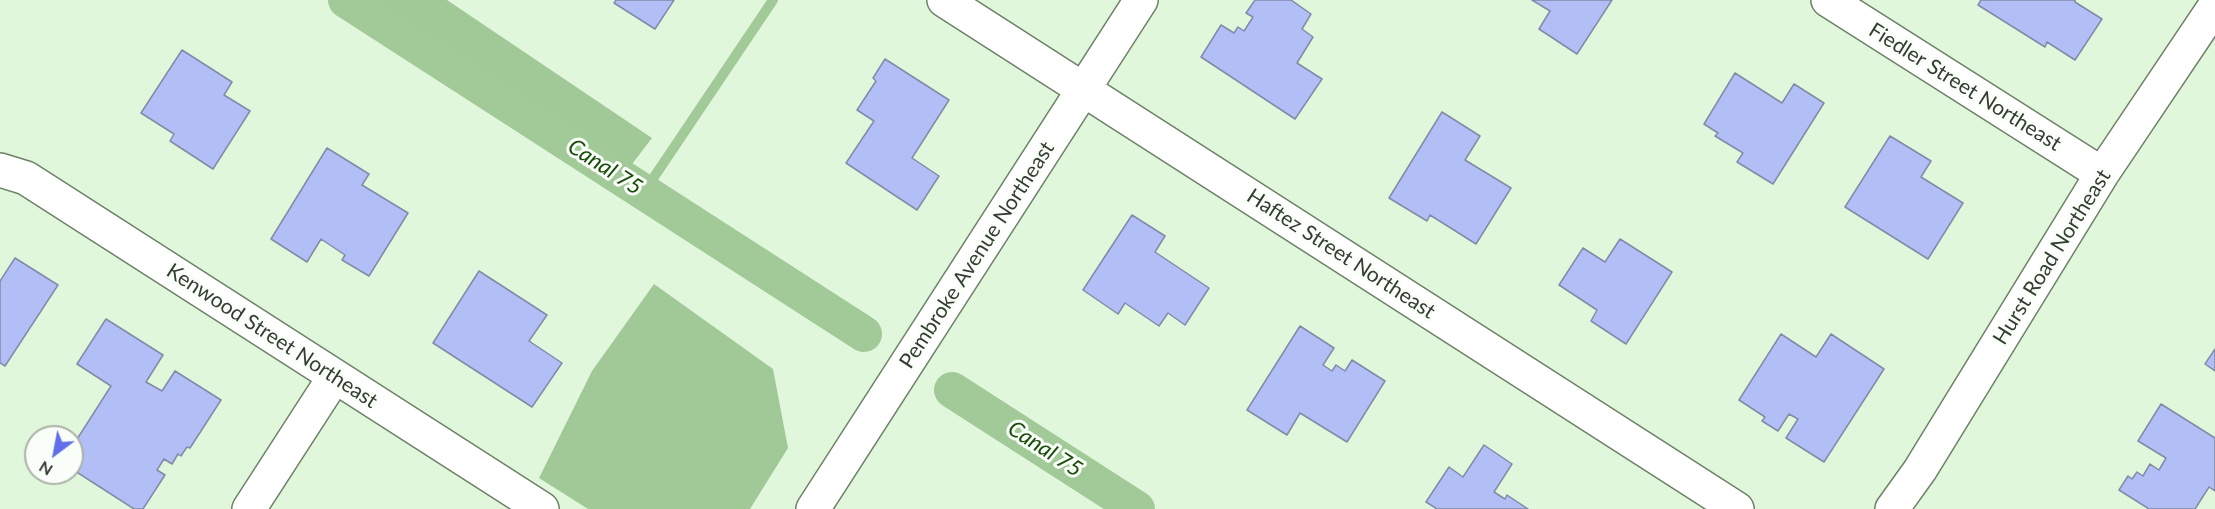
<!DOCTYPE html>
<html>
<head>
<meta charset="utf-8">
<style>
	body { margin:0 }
	#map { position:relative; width:2215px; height:509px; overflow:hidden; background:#e1f7db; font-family:Lato,sans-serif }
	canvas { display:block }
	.north { position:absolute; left:24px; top:425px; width:60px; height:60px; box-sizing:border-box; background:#fafef9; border:2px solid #abb1a9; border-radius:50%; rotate:212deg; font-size:16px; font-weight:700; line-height:24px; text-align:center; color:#343d32 }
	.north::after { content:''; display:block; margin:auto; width:21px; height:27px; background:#6170e8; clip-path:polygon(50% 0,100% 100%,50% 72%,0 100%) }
</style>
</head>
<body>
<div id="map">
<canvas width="2215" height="509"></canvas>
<div class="north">N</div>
</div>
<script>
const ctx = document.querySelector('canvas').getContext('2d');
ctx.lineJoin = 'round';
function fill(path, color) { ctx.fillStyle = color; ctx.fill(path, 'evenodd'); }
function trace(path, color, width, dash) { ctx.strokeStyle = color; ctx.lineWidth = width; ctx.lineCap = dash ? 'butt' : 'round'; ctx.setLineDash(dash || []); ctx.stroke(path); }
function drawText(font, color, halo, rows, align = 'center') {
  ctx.font = font + ' Lato,sans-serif'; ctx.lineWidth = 6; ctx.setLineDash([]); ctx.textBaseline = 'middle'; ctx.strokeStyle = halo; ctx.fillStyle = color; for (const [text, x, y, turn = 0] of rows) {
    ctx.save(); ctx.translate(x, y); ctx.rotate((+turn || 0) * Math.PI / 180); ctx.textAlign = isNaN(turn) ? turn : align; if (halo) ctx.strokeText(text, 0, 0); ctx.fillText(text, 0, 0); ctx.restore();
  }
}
fill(new Path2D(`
	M369,0H447L652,138L629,168Z
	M654,284L773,369L788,448L750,509H588L539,478L592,371Z`), '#a1c998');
trace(new Path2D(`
	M644,192L773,0`), '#a2ca98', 10);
trace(new Path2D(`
	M346,0L864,334
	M952,390L1137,509`), '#a2ca98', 36);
const building = new Path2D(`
	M616,0H674L655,29L614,3Z
	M1255,0H1291L1311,14L1302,29L1313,37L1297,63L1322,79L1295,119L1201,57L1221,25L1234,33L1238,27L1244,31L1253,17L1246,13Z
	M1532,0H1612L1577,54L1539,29L1550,11Z
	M1981,0H2075V2L2102,19L2075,60L2047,42L2045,47L1978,5Z
	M182,50L232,82L224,95L250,111L213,169L170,141L174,134L141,113Z
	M885,59L949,100L912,158L939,176L917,210L846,163L874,121L857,110L876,81L873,78Z
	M1735,73L1782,103L1794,84L1824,103L1773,184L1737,162L1743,153L1715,136L1718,133L1704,124Z
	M1442,112L1480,136L1465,160L1511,188L1476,244L1430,215L1427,221L1389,198Z
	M1890,136L1931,161L1921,177L1963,203L1928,259L1845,207Z
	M327,148L369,174L362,185L408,213L369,276L342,260L345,255L321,239L307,262L271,239Z
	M1132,215L1165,236L1155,252L1209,288L1185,325L1168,313L1159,326L1125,303L1118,314L1083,290Z
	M1620,239L1672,272L1626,344L1591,321L1597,310L1559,285L1583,248L1605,262Z
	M15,258L58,285L5,366L0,363V281Z
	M479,271L547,315L529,341L562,363L532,407L433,343Z
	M106,319L163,355L146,382L162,391L175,371L221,400L190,448L187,447L181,456L178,454L172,464L164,459L157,470L165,475L143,509H134L72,469V447L111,386L77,364Z
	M1300,326L1334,348L1323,365L1332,371L1336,365L1345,371L1352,360L1385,381L1347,442L1300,413L1287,435L1247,410Z
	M1781,334L1816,357L1831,334L1884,369L1824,462L1786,438L1798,419L1789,414L1778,431L1762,421L1765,417L1739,400Z
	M2215,349V371L2205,364Z
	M2161,404L2215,438V491L2209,487L2195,509H2149L2119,490L2128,476L2132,479L2137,472L2143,476L2150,464L2159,470L2166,458L2138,441Z
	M1484,445L1512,464L1494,492L1505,499L1507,495L1528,509H1437L1426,502L1449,467L1463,477Z`);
fill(building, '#b2bff7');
trace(building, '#838aa7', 1.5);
const minor = new Path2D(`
	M944,0L1737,509
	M1828,0L2102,174
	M0,170L26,178L542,509
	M249,509L335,376
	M813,509L1141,0
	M1892,509L1920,470L2102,174L2215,6`);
trace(minor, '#6d8168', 36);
trace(minor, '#fff', 33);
drawText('21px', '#343d32', '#fafef9', [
	["Fiedler Street Northeast",1965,87,32],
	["Haftez Street Northeast",1341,254,33],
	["Pembroke Avenue Northeast",977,255,-57],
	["Hurst Road Northeast",2052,257,-58],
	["Kenwood Street Northeast",272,336,33]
]);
drawText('italic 22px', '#194c08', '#fafef9', [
	["Canal 75",605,167,33],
	["Canal 75",1045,449,33]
]);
</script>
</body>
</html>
